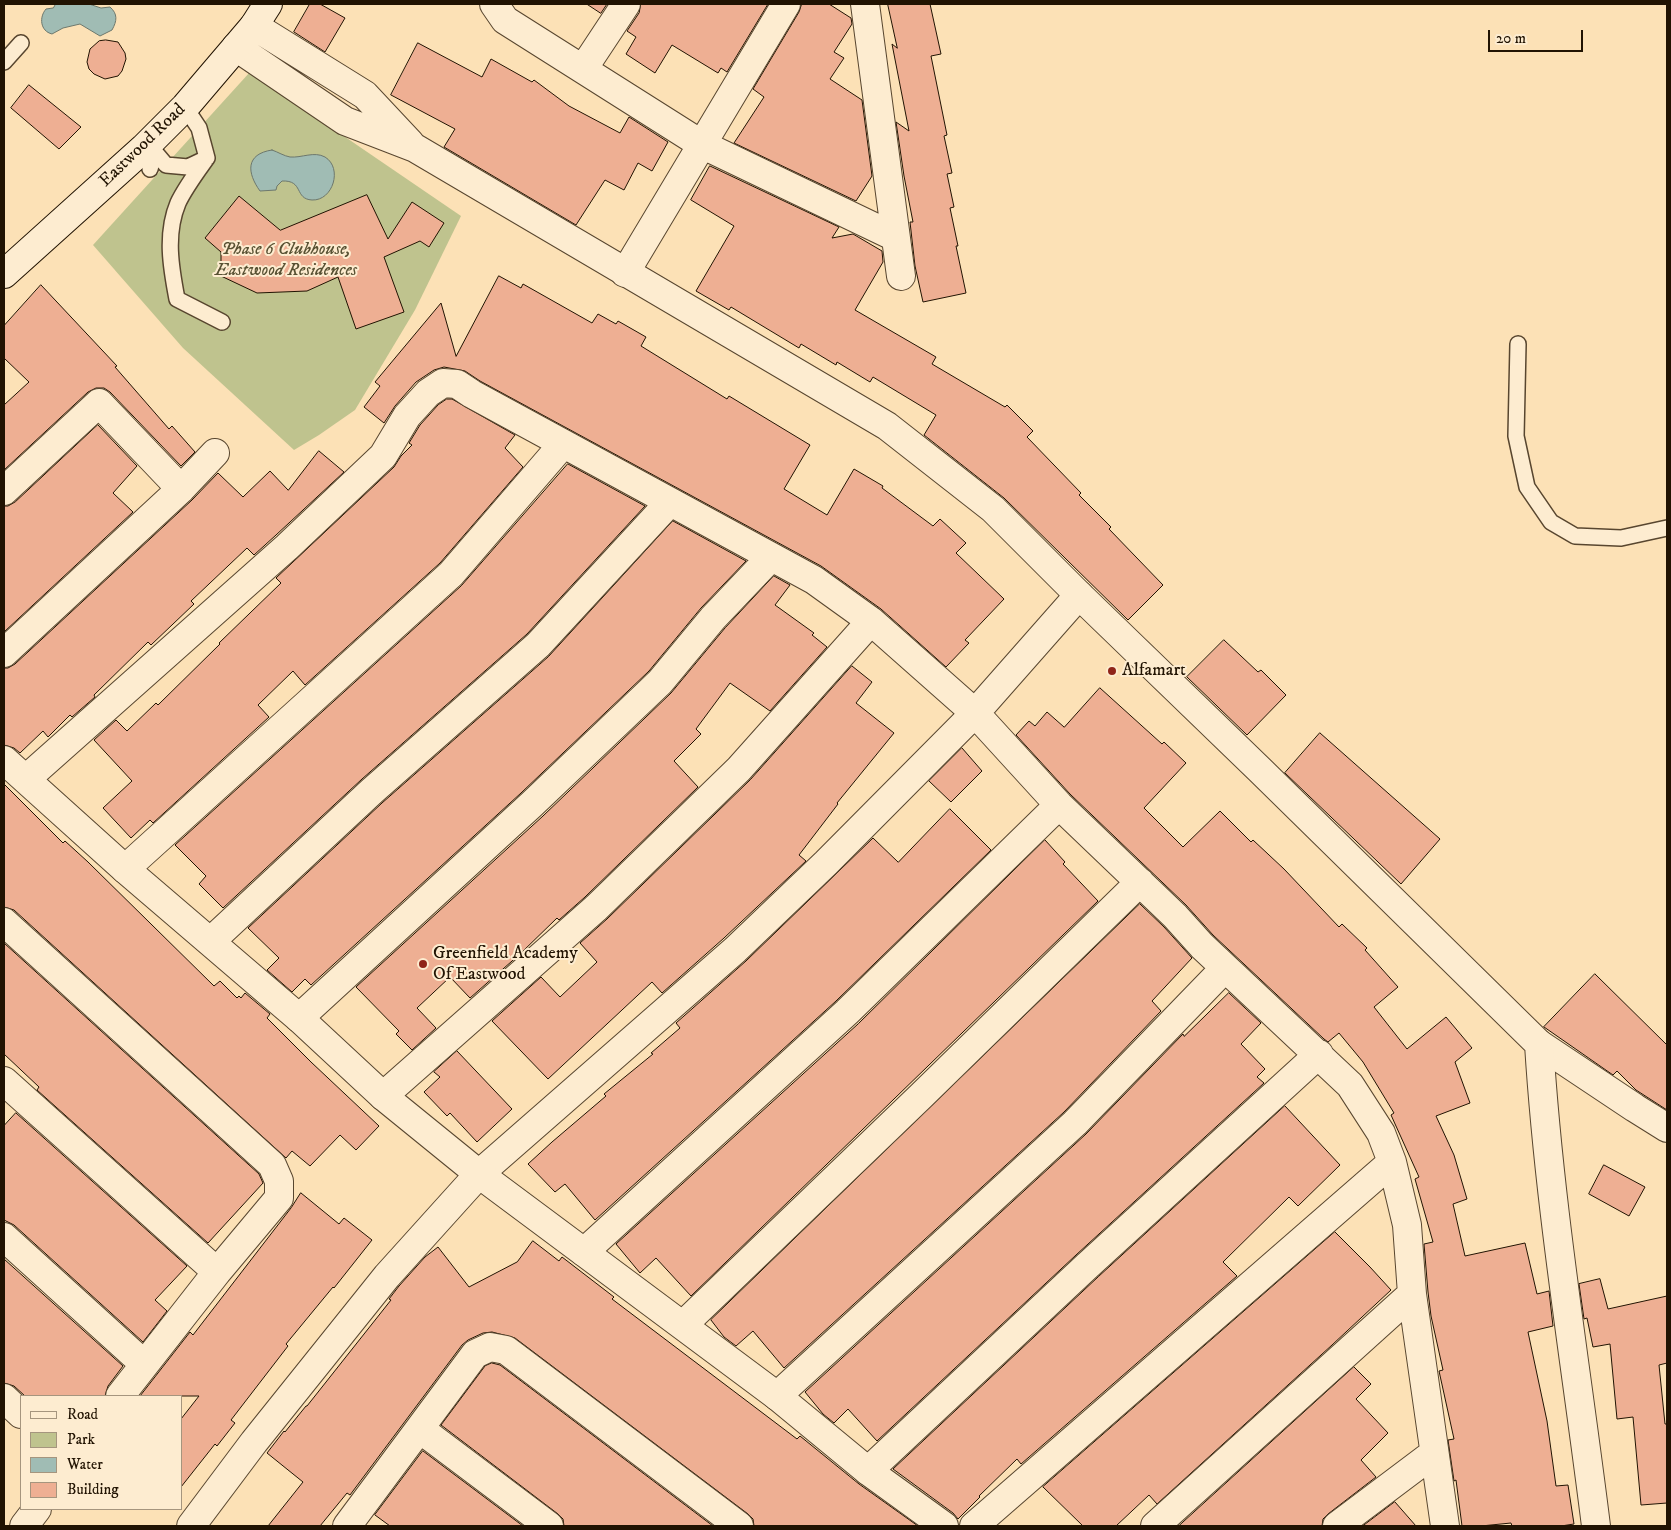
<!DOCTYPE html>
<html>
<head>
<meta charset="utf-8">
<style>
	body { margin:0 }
	#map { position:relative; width:1671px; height:1530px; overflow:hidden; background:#fce1b6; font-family:"IM FELL DW Pica",serif }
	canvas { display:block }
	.frame { position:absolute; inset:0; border:5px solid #211302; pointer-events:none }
	.legend { position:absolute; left:20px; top:1395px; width:162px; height:115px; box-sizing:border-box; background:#fdecd0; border:1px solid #a5957e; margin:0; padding:6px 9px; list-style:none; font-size:15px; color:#211302 }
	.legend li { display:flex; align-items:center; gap:10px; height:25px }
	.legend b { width:25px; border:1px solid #a5957e }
	.scale { position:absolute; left:1488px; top:30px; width:95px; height:22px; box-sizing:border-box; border:2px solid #211302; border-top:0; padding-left:6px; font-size:15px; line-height:18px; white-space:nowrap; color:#211302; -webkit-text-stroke:4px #fdecd0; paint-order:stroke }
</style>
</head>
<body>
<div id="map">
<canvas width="1671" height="1530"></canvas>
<div class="frame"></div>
<ul class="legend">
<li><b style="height:6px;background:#fdecd0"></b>Road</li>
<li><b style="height:14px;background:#bfc38e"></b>Park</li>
<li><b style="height:14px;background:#a0bcb4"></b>Water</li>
<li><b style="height:14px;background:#eeaf93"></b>Building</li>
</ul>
<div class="scale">20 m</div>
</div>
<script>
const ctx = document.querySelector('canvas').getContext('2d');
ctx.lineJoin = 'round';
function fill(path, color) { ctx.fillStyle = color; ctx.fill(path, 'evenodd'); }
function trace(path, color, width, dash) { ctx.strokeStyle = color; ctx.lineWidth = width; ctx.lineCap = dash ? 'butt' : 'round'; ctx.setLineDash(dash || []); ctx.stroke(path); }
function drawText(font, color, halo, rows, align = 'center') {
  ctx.font = font + ' "IM FELL DW Pica",serif'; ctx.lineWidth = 4; ctx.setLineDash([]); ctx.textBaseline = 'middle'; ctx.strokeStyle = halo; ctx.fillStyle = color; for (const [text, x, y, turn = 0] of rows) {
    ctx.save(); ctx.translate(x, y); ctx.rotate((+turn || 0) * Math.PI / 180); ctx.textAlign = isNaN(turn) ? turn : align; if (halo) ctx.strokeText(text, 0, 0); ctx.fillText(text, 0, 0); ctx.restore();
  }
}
fill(new Path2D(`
	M250,72L461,216L415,310L355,410L319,435L294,450L183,348L93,245Z`), '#bfc38e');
const water = new Path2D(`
	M56,4H89L101,8L110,7C118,14 117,21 112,30L100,36L80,24L63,28L52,34C40,31 39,17 46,9L53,8Z
	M272,150C278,152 284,156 290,157C302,158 314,151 325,157C343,168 333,201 312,200C294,199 304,180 282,181L277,186L276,190L260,191C247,173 245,154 272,150Z`);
fill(water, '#a0bcb4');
trace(water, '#6d786d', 1);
const building = new Path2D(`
	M310,4H320L345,18L325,52L294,32Z
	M587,4H607L601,13Z
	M641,4H768L727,72L721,68L718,73L672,45L655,73L626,54L636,37L627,31L639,13Z
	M802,4H829L851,18L852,24L834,52L844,58L830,79L862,100L872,176L856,201L734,143L764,97L753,89L799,12Z
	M888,4H930L941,54L931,56L947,135L944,136L952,173L947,174L954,207L950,208L958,246H956L966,293L923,302L915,266L910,222H913L904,176L896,122L909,131L892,44L897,48Z
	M106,40L118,42L125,53L126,59L122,71L118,76L105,79L94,74L89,69L87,62L90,49L99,41Z
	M418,43L482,77L491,59L532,82L534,80L569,106L620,133L629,117L668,142L652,171L638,163L624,190L605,180L576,225L444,147L455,129L391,95Z
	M29,85L81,127L59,149L11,108Z
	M710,166L839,227L832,238L853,234L882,251L883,262L855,310L936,357L932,364L1005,407L1007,405L1033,431L1027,437L1081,493L1079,495L1111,527L1109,529L1163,585L1128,620L1004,498L924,435L936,415L873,377L870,382L837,362L836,365L801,344L799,348L731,307L729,310L696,291L734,226L691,200Z
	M367,195L388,239L412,202L444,223L429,247L420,241L384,257L404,312L356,329L338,277L307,291L257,293L221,276V252L205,238L239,196L280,230Z
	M499,276L521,288L523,284L592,323L598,314L616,324L618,321L646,337L641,346L727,399L729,396L810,445L784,489L827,515L854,469L883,486L882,488L933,526L940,519L966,543L956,553L1004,599L965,640L969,643L946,667L881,609L821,566L480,381L465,371L444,367L434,370L416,382L395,406L384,423L364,407L380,386L375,382L441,303L456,356Z
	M41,285L117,366L115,367L169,429L172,426L195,452L181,466L110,392L104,388H96L88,392L4,470V405L29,382L4,358V326Z
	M447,399H452L515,435L505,448L523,467L440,563L305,685L293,671L258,705L269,717L153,823L150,820L131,838L103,808L132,781L94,740L116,720L127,731L156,703L158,705L220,644L219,643L281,583L276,578L394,467L401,456L412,445L409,443L420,425L438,405Z
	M98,425L137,466L113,493L133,512L4,632V506H8L15,502Z
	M319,451L344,472L276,535L254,555L247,548L191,601L194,604L151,645L148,642L94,695L95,697L72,717L70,715L48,737L43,731L20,753L14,748L4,745V668H8L15,664L192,500L218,473L243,497L270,471L288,490Z
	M568,464L645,506L527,634L362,779L223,908L199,884L206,876L175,845L461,586Z
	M673,521L746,561L701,608L649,671L521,793L311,985L305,979L292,992L267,970L279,958L248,928L382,803L548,657Z
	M774,576L790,585L775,605L814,633L812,635L827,647L770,711L730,683L696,729L701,734L674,761L698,787L585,897L559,920L557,918L520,954L470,998L450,977L417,1008L436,1028L412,1050L396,1034L399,1031L356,987L543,816L671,693L725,628Z
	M1224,640L1258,672L1261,670L1286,695L1247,735L1187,677Z
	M852,666L872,682L856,703L894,733L837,803L838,804L799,855L806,861L724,938L662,993L652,982L548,1079L492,1021L541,977L560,997L597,962L580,943L607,919L750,780Z
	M1100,688L1162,744L1164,742L1186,763L1144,808L1183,847L1220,811L1251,842L1253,840L1284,869L1339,927L1342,924L1367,948L1365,950L1398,987L1374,1007L1407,1049L1446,1017L1472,1048L1455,1062L1470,1103L1436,1116L1454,1155L1467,1199L1453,1204L1465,1256L1525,1243L1537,1294L1549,1291L1553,1326L1528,1332L1547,1421L1556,1486L1568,1485L1574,1524L1561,1526H1512L1511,1523L1481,1526H1462L1456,1480L1454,1481L1448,1440L1454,1439L1439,1371L1443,1370L1431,1316L1428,1292L1424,1244L1433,1242L1415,1179L1419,1177L1391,1115L1394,1113L1363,1062L1339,1033L1328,1042L1324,1039L1213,935L1186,905L1070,794L1016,735L1029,721L1035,726L1047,712L1064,727Z
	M1320,733L1440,839L1401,884L1285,773Z
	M962,748L982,771L951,802L929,781Z
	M4,784L63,843L65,841L88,862L214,986L220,981L237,998L239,996L241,998L245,993L270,1014L267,1018L311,1062L379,1126L356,1150L340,1135L310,1166L292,1151L286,1158L14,910L4,907Z
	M950,809L991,850L836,1001L595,1220L565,1184L555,1192L528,1164L552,1142L606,1096L604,1094L653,1054L651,1053L680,1028L676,1023L684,1016L746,961L873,838L898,862Z
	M1045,840L1065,862L1063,864L1098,901L691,1296L656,1258L640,1273L616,1244L858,1024Z
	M1140,904L1164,927L1192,958L1152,1001L1161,1011L1064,1112L784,1368L753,1331L736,1346L724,1337L711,1320Z
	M4,943L259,1174L263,1183L208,1243L37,1090L39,1087L4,1054Z
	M1595,974L1667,1045V1110L1636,1090L1617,1071L1613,1075L1544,1027Z
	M1229,993L1261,1023L1241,1044L1265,1069L1257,1077L1264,1083L1076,1255L877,1441L848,1409L834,1423L823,1414L805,1392L1086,1134L1183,1034L1184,1036Z
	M457,1051L512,1109L477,1142L450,1113L447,1116L424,1092L440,1077L434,1072Z
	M1285,1106L1340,1165L1298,1206L1289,1197L1223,1262L1237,1276L1021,1464L1017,1459L979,1496L980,1497L958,1519L953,1513L893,1469L1098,1277Z
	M16,1113L187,1266L155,1300L167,1311L143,1342L14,1225L4,1220V1126Z
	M1604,1165L1645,1187L1629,1216L1589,1194Z
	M301,1193L339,1224L344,1218L372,1240L334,1288L333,1287L286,1344L288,1346L231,1420L235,1423L217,1446L215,1444L181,1487V1419L199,1396H140L190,1332L193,1335L291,1208Z
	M1335,1232L1370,1267L1391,1290L1332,1345L1157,1504L1149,1495L1116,1526H1083L1043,1487Z
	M533,1241L559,1261L562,1257L614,1297L612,1299L797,1439L800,1436L859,1484L918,1526H754L753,1519L748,1514L515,1338L492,1332L483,1333L468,1340L462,1345L350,1495L347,1493L320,1526H268L303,1482L267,1453L284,1431L285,1432L306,1406H307L391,1300L389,1299L399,1286L425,1257L438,1247L469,1287L517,1262Z
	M4,1259L123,1366L108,1386L105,1396H25L14,1386L4,1383Z
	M1600,1279L1608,1309L1667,1296V1363L1659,1365L1665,1424H1667V1503L1641,1505L1633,1417L1617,1419L1610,1344L1593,1347L1587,1318L1584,1319L1579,1284Z
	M492,1363L500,1365L713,1526H564L563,1519L558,1514L441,1425L485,1366Z
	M1354,1367L1371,1384L1356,1399L1388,1433L1361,1460L1376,1477L1328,1514L1323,1519L1322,1526H1179Z
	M423,1451L523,1526H390L375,1515Z
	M1395,1502L1416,1526H1363Z`);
fill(building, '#eeaf93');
trace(building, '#211302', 1);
const service = new Path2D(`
	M4,62L21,43
	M185,107L199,128L207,158C197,172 185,188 178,203C165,234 171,268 177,299L222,322
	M150,169L155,152L166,165L188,167L207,158
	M1518,344L1516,436L1527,487L1551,522L1575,536L1621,538L1667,528`);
const minor = new Path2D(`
	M494,4L505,20L701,144L895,237
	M865,4L901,276
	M583,69L626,4
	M625,273L786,4
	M4,491L99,403L181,489
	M4,653L181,489L215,453
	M26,779L287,547L383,456L407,416L428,393L443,383L457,384L472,394L814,580L871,621L975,713L1059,805L1175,916L1202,946L1350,1085L1381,1133L1392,1162L1407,1225L1412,1294L1445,1526
	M125,869L451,574L563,444
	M4,922L272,1165L279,1181V1198L217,1272L120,1396
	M211,941L372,791L538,645L669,503
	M299,1018L532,804L660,682L713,618L771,557
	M1539,1044L1635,1108L1667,1128
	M4,1081L217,1272
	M383,1096L596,908L739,769L871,621
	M4,1237L144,1364
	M584,1252L847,1012L1059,805
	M683,1325L921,1096L1140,882
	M777,1396L1075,1123L1225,968
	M4,1398L21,1414
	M420,1429L549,1526
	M868,1471L1087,1266L1319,1054
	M24,1526L37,1509
	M191,1526L254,1442L387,1276L479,1174L735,950L826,863L975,713L1079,595
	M347,1526L475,1354L490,1347L506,1350L739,1526
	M974,1526L1392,1162
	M1155,1526L1412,1294
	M1337,1526L1434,1453`);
const tertiary = new Path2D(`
	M254,26L365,95L410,143
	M236,47L345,121L415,148L887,426L993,509L1079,595L1260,770L1539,1044C1549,1205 1576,1365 1596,1526
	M4,760L125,869L299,1018L383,1096L479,1174L777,1396L868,1471L944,1526`);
const secondary = new Path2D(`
	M4,274L144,148L185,107L254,26L268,4`);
trace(service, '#58462f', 18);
trace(minor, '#58462f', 30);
trace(tertiary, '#58462f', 30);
trace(secondary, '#211302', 30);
trace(service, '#fdecd0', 15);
trace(minor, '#fdecd0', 28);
trace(tertiary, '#fdecd0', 28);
trace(secondary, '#fdecd0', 28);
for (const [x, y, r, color] of [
	[1112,671,5,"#8f2418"],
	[423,964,5,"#8f2418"]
]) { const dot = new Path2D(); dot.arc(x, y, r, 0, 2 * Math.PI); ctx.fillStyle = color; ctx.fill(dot); trace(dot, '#fdecd0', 2); }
drawText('18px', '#211302', '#fdecd0', [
	["Eastwood Road",143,146,-44]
]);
drawText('italic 18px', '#585133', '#fdecd0', [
	["Phase 6 Clubhouse,",286,250],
	["Eastwood Residences",286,271]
]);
drawText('18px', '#211302', '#fdecd0', [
	["Alfamart",1122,671],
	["Greenfield Academy",433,954],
	["Of Eastwood",433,975]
], 'left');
</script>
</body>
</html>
